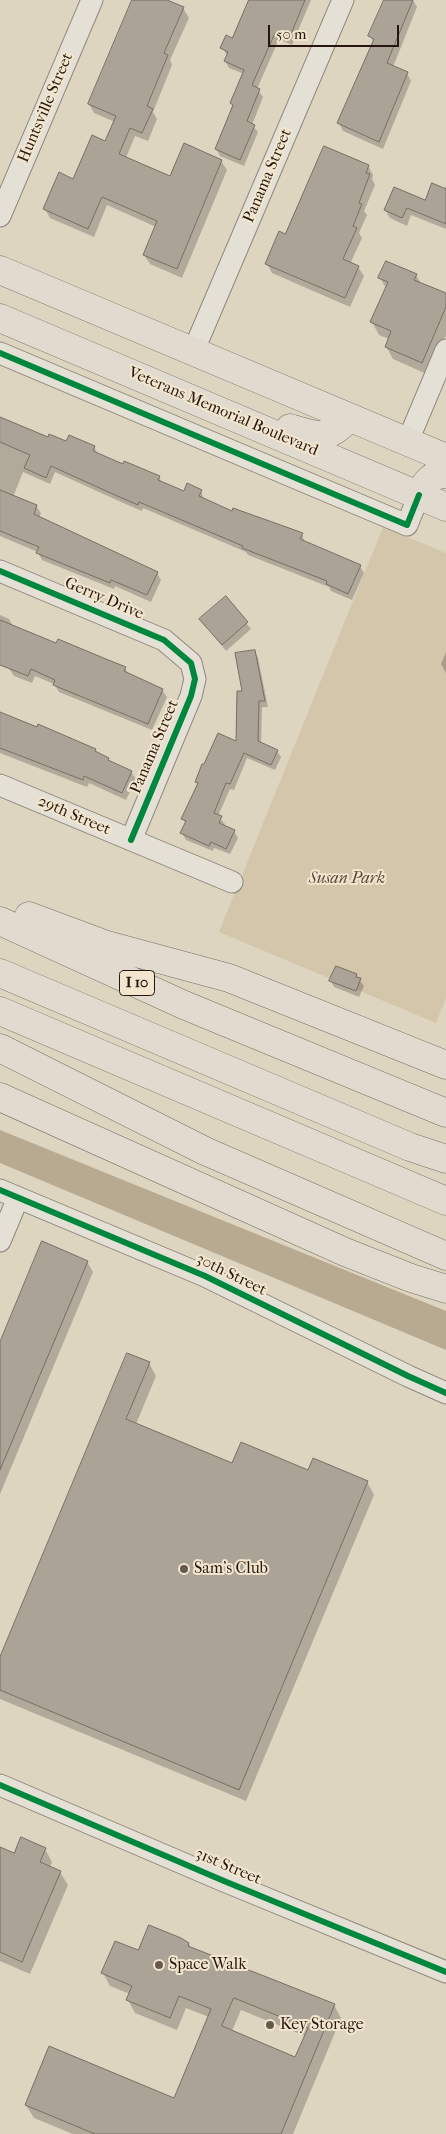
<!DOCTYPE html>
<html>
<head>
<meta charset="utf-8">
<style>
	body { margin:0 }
	#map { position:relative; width:446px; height:2134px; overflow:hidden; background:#ded5c1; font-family:"IM FELL French Canon",serif }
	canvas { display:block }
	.scale { position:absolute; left:268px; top:25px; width:131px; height:22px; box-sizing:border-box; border:2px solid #271610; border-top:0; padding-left:6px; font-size:15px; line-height:18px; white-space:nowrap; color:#271610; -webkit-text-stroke:4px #f2e7ce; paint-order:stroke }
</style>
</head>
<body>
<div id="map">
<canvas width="446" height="2134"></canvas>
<div class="scale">50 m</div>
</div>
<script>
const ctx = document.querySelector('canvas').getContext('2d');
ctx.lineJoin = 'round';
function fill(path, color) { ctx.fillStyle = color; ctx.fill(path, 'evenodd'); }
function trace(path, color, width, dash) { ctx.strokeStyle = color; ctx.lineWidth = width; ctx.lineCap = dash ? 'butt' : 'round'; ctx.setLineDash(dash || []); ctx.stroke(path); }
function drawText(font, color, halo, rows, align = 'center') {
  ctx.font = font + ' "IM FELL French Canon",serif'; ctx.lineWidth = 4; ctx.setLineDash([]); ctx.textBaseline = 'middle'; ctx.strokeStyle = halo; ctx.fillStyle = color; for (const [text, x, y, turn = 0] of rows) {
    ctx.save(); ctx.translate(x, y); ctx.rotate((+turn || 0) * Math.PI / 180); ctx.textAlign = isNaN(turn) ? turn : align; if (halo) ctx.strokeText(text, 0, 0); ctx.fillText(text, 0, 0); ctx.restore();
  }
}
fill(new Path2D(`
	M383,527L446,553V998L436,1023L219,932Z`), '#d3c6aa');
fill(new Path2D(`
	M0,1130L446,1311V1350L0,1163Z`), '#b8aa91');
fill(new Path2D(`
	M133,0H164L183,8L189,18L170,60L172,65L153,112L157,119L148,141L135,136L126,158L170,178L221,161L227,170L182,278L150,264L144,255L156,227L107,205L94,237L50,218L45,209L74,180L106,142L115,122L94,113L89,104Z
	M254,0H311L292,45L279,39L257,89L263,97L252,125L258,132L244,166L220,156L216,149L244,74L229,68L225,61L228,56L222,48L232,40Z
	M385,0H413L417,7L393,67L407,73L411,81L383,149L343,131L339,123L374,43L370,36Z
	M368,166L373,175L372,179L375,185L364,211L367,215L359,233L362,238L350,264L358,267L364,276L350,307L272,273L267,264L286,236Z
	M446,186V229L411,215L407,226L390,218L385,210L426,202L444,189Z
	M416,275L421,284L446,295V335L429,375L393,359L386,346L389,339L379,335L372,322L386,288L380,278Z
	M0,418L49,438L94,447L98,454L124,466L159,477L162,483L184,492L201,491L204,500L233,513L302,534L305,543L360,566L364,573L352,600L331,591L329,587L248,555L246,552L143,508L142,511L121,502L55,472L50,484L23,472L13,497L36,506L41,513L39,518L157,573L161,580L151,602L115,586L114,589L42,560L38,552L0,536Z
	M226,598L251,629L226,651L201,619Z
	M0,615L9,619L13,626L56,645L125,668L129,675L162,690L167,697L152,730L59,692L54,684L35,676L32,683L14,676L0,655Z
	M255,651L258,658L268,707H262L261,744L277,751L281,757L275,770L247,758L234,790L230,789L218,816L225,824L224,827L234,831L238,838L230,854L214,848L213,851L186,840L182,833L186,824L183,819L198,785L196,781L237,743L243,692Z
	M446,652V673L441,664Z
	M0,713L95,750L97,754L108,759L110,763L131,772L136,779L126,800L89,783L87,787L0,753Z
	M356,975L364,986L359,997L334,987L331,981Z
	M87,1262L93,1272L0,1494V1344Z
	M149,1363L156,1376L136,1424L233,1465L308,1471L367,1482L374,1495L246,1801L0,1699V1660Z
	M0,1848L15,1855L45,1849L52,1862L50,1868L60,1872L68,1885L30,1974L0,1961Z
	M189,1944L191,1949L334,2005L341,2018L293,2134H73L34,2118L26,2105L175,2099L209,2017L186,2008L177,2030L135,2013L128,2000L130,1994L110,1986L103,1973L139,1952ZM241,2010L305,2036L296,2058L232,2031Z`), '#0003');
const building = new Path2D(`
	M132,0H167L184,7L164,53L168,55L147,106L153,109L142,133L130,128L119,154L170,176L184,143L222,160L177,269L143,255L157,221L102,197L88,229L43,209L59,172L73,179L92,135L105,141L116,116L88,104Z
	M249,0H305L289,39L275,33L252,85L260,89L247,121L255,125L240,160L215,149L233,105L230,103L244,70L224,61L228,52L220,48L226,35L232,38Z
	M384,0H413L387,63L408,72L379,142L337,123L374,39L368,36Z
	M324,146L369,165L366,173L370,174L359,203L362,204L353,226L357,228L343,259L359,266L345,298L265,264L279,231L285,234Z
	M432,183L446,189V224L407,208L402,218L384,210L394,187L425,200Z
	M386,261L417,274L414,280L446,293V307L422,363L385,347L391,331L370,322L388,282L378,278Z
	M0,417L48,437L49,434L66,441L69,435L95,446L93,451L123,464L124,461L160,476L158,480L184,491L187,483L202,490L199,496L232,511L233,508L303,533L300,539L361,565L348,594L326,584L327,581L242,548L243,546L139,502L138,505L115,495L51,466L46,478L24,468L30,455L0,442Z
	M0,490L37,505L34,514L158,572L147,595L111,580L110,583L36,553L39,547L0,531Z
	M226,596L248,622L222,645L199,619Z
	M0,620L56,643L58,639L106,659L126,667L124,671L163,689L148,724L53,685L55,680L31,669L28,676L0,665Z
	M255,650L265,701H259L258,741L278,750L271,765L244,753L230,784L226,783L214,813L222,816L219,823L235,830L226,849L211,842L209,846L180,833L186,821L181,819L198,783L195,782L202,764H204L218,733L236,741L237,691H242L235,653Z
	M0,712L37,727L38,724L96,749L95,751L109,758L108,760L132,771L122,793L84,776L83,780L0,748Z
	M336,966L357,974L356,977L361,978L356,991L329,981Z
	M42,1241L88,1261L0,1470V1342Z
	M127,1353L150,1362L126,1419L232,1463L241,1442L308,1470L313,1458L368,1481L239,1790L0,1690V1657Z
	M21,1837L46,1848L40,1862L61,1871L22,1962L0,1952V1847L14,1853Z
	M149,1925L181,1938L189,1943L188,1946L335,2004L281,2134H95L25,2105L49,2046L174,2098L211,2009L179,1996L170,2018L126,2000L132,1986L101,1973L115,1941L138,1950ZM234,1998L308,2028L295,2057L222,2026Z`);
fill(building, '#aaa396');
trace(building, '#766e64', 1);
const minor = new Path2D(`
	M0,216L92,0
	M193,352L343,0
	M0,353L407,525L419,495
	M407,443L446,350
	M0,571L164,640L191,663L195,679L191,696L131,840
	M0,785L232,882
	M0,1190L205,1276L408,1376L446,1393
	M0,1241L18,1198
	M0,1785L224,1881L446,1972`);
const major = new Path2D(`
	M0,270L446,458
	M0,318L446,507
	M290,428C316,436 329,441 348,418
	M419,495C426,482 431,474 446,474`);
const highway = new Path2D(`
	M29,916L107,945L229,978L446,1065
	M0,921L184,1005L446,1113
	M0,973L410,1147L446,1159
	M0,1011L446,1201
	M0,1048L205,1151L446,1256
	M0,1097L345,1252L411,1278L446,1289`);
trace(minor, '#8f877c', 23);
trace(major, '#766e64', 29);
trace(highway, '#766e64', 29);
trace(minor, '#e5e0d6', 21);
trace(major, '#e1dbcf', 28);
trace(highway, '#e1dbcf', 28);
trace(new Path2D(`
	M0,353L407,525L419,495
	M0,571L164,640L191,663L195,679L191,696L131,840
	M0,1190L205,1276L408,1376L446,1393
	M0,1785L224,1881L446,1972`), '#00873e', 6);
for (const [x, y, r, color] of [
	[184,1569,5,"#67594e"],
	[159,1965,5,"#67594e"],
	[270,2025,5,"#67594e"]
]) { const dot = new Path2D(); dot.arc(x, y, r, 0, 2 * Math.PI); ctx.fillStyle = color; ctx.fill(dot); trace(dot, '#f2e7ce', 2); }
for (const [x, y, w] of [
	[137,983,35]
]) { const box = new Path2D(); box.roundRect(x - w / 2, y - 12.5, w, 25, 4); ctx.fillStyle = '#f2e7ce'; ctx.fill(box); trace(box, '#271610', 1); }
drawText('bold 15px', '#271610', null, [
	["I 10",137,983]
]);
drawText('16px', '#271610', '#f2e7ce', [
	["Huntsville Street",46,108,-67],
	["Panama Street",268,176,-67],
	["Veterans Memorial Boulevard",223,412,23],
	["Gerry Drive",104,599,23],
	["Panama Street",155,747,-67],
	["29th Street",74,816,23],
	["30th Street",231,1275,26],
	["31st Street",228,1867,23]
]);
drawText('italic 16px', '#584739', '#f2e7ce', [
	["Susan Park",347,879]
]);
drawText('16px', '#271610', '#f2e7ce', [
	["Sam's Club",194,1569],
	["Space Walk",169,1965],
	["Key Storage",280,2025]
], 'left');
</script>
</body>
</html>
